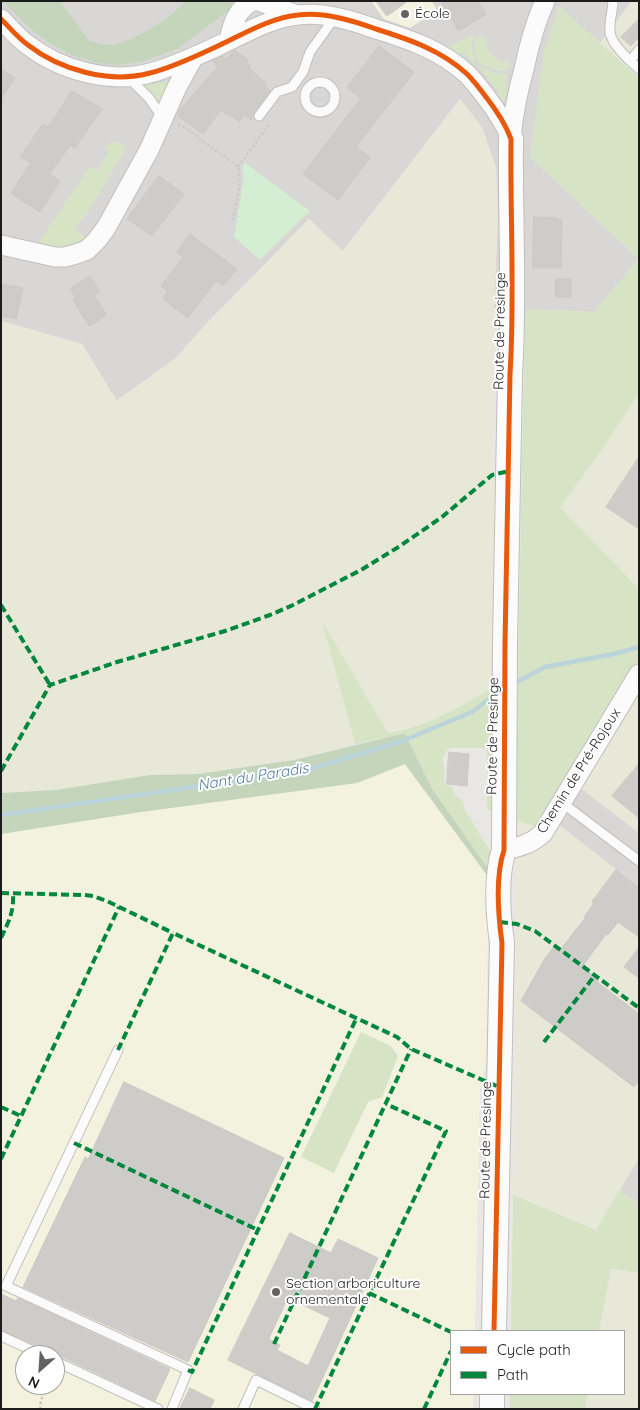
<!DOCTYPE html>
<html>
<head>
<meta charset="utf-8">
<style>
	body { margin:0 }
	#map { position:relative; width:640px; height:1410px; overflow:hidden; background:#e9e7e4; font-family:Quicksand,sans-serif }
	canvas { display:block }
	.frame { position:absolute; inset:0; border:2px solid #1b1b1b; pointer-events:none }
	.legend { position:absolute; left:450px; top:1330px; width:175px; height:65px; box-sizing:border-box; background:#fff; border:1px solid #a4a4a4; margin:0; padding:6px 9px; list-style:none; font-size:15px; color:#1b1b1b }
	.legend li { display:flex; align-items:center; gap:10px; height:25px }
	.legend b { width:25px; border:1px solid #a4a4a4 }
	.north { position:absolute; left:15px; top:1345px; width:50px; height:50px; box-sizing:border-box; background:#fff; border:1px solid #a4a4a4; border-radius:50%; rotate:206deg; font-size:14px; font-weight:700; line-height:20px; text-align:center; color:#1b1b1b }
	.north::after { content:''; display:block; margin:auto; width:18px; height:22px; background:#636261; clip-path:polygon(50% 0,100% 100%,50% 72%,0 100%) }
</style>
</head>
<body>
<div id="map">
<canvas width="640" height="1410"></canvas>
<div class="frame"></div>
<ul class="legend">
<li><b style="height:6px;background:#e8590c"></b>Cycle path</li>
<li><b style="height:6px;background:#00873e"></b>Path</li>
</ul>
<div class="north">N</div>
</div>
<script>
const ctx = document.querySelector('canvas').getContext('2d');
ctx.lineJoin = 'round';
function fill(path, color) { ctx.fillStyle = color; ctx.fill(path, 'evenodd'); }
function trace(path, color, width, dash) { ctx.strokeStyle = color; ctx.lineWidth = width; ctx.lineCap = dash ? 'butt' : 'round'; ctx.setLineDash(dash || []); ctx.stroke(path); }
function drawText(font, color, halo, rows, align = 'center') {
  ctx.font = font + ' Quicksand,sans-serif'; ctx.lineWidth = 4; ctx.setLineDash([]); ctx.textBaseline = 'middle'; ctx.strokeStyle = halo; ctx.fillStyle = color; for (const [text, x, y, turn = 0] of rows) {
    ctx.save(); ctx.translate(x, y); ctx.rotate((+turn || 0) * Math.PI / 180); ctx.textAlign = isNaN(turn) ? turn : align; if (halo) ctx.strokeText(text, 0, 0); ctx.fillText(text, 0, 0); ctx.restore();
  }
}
fill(new Path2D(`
	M1,1H632L600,43L558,7L530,157L639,259L594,312L494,308L498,217L496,167L460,99L342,252L309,219L207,323L176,358L116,401L82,344L1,321Z
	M565,776L639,833V888L543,812Z
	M639,1158V1204L619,1190Z`), '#d8d7d5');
fill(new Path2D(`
	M371,1H432L437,10L410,28L384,19Z
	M405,764L489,878L486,1062L480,1090L475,1331H451V1394H473V1409H1V834L141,812L357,783ZM25,1355H55V1385H25Z`), '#f3f2df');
fill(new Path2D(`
	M632,1H636L639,4V78L600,43Z
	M460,99L482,127L496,167L498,217L494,308L492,475L498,484L493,687L441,717L427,723L403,731L388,733L323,623L355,744L294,760L198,774L150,775L56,790L1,793V321L82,344L117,401L176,358L207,323L309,219L343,251Z
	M639,393V589L560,507L602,450Z
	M639,660V833L565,776L622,683Z
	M543,812L639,888V1158L596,1230L513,1195L515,820L535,825Z
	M611,1269L639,1273V1409H585L588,1394H624V1331H599Z`), '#e8e8d8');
fill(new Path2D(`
	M559,6L639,78V393L602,450L560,507L639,589V660L622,683L535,826L515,820L525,309L594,312L639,259L530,157L544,51Z
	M474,34L472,43L475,64L462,52L459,56L450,51V49L451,46Z
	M478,36L486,38C485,50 493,58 503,63L510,60L508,70L500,71L479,64C475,57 473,43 478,36Z
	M478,66L495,73H508L505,86L509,87C507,93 507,100 500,101L496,97L499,93Z
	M170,81L160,110L142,87L143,86Z
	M115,142L120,143L126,148L87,214L74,227L85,237L84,239C69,246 56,250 40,245L39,244L41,239L90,166L97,171L109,151L103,147L110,143Z
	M322,621L388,733C417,729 441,717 466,703C475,698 485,693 493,687L492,810L489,811L487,808V748H449L443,756L445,785L452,787L454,794L463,802L465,810L493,856L491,873L431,787L405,733L355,744Z
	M361,1032L391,1046L398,1056L382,1097L368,1102L334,1173L301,1157Z
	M619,1190L639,1204V1273L611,1269L599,1331H511L513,1195L596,1230Z
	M510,1394H588L585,1409H510Z`), '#d6e4c5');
fill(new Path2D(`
	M3,1H60L89,41C96,42 102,45 109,45C127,46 175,16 185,1H230L233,3L228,11L177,49L144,61L119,65L98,63L74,56L49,43L27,26Z
	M405,733L431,787L491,873L489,878L405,764L357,783L141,812L1,834V793L56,790L150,775L198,774L294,760Z`), '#c5d5bb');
fill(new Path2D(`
	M245,163L310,211L260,260L234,237L244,176L242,168Z`), '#d3eed2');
trace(new Path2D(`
	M519,681L545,667L614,654L639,647
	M1,815L303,771L402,741L472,712L492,697`), '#bad4da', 4.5);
const building = new Path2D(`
	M376,1H408L387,16Z
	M441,1H478L486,14L459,31Z
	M639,19V37L631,46L621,37Z
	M379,46L414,72L356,147L370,157L338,200L303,174L361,98L347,88Z
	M234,50L247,59L250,69L266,84L265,86L270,91L254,112L251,120L244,115L239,122L228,113L227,115L221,110L203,134L178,116L180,110L218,66L212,61L223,56L227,59Z
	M1,69L15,78L1,99Z
	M72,91L102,109L75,148L70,145L50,174L60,181L40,212L11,193L31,163L20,157L43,124L48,127Z
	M159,176L184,194L152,236L127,219Z
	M534,217L558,218V220H562L561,268H533Z
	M190,234L237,269L223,286L216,281L188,318L163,299L168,291L161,286L183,257L177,252Z
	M90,276L100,292L94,295L107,315L89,326L73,300L76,298L70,289Z
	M556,279H571V297H556Z
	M1,284L23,288L16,319L1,316Z
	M639,457V529L606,507Z
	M449,752L469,754L467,786L447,784Z
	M639,764V818L612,796Z
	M616,870L639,888V937L618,922L608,935L606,934L582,967L598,979L597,982L639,1014V1080L634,1087L521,1001L545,958L555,946L560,950L585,918L584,917L594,903L592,902Z
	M639,948V978L624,967Z
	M124,1082L284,1158L188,1362L23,1287L85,1157L88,1159Z
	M290,1233L331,1253L338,1239L378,1258L312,1401L228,1360ZM288,1298L330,1318L308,1366L277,1350L280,1345L269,1339Z
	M1,1294L16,1301L18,1298L170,1369L155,1401L58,1355H52L48,1353L45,1349L1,1330Z
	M190,1388L214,1400L210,1409H180Z`);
fill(building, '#ceccc9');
trace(building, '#ccc9c5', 1);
const service = new Path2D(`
	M612,1L613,4C612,13 609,23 610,32C611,44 630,61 639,69
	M631,60L639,50
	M129,78L149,98L162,117
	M305 97a15 15 0 1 1 30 0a15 15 0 1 1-30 0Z
	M259,116L277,92L292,87L303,72L310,52L335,17
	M561,802L639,861
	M118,1050L6,1286L188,1370L172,1409
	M1,1336L42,1355
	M55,1361L158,1409
	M243,1409L256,1380L315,1409`);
const minor = new Path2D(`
	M259,1L297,15
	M1,19C10,28 18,38 28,45C60,70 110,84 150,73C174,67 198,55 220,45C243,34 273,17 298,15C324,12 351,20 376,29C408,39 441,50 467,74C474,81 480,89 486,97C497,111 505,123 511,139
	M229,40C232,25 237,8 253,1
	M511,138C513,115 518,91 524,69C529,45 535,23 545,1
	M1,245L55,257H65L76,254L87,250L97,240L106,228L149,150L177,87L193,58
	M504,850C520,847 531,844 543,833L639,674`);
const tertiary = new Path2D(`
	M494,1331L502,943C498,914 495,877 504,850L505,643L510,374C515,296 510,218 511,139
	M492,1409V1394`);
trace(service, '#c0bfbe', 11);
trace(minor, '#c0bfbe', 21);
trace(tertiary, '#c0bfbe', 26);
trace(new Path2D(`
	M178,125L184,127L238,167C242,186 236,203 232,221
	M238,167L269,124
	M40,1409L41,1400L48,1385`), '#d3c7c6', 2.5, [2.5, 2.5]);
trace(service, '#fcfbfb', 9);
trace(minor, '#fcfbfb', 19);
trace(tertiary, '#fcfbfb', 24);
trace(new Path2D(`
	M1,605L50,685
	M1,771L50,685L117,662L225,631L270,615L293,605L361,570L400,546L442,517L492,475L509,471
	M1,893L84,895L93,896L107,901L173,933
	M500,922L517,924L535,931L639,1008
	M1,938C9,921 14,912 13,893
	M544,1042L595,975
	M118,1050L173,933L397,1037L411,1049L499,1087
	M1,1107L21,1116
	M74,1143L258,1230
	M1,1159L119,907
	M369,1293L451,1332
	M274,1344L411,1049
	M188,1370L192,1372L356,1019
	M315,1409L446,1131L386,1104
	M424,1409L451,1351`), '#00873e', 4, [8, 4]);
trace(new Path2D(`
	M1,19C10,28 18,38 28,45C60,70 110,84 150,73C174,67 198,55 220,45C243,34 273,17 298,15C324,12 351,20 376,29C408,39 441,50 467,74C474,81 480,89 486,97C497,111 505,123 511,139C510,218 515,296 510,374L505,643L504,850C495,877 498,914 502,943L494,1331`), '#e8590c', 5);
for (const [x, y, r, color] of [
	[405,14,5,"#636261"],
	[276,1292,5,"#636261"]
]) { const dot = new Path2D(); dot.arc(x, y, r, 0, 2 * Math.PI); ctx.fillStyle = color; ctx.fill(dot); trace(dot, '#fff', 2); }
drawText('14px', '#1b1b1b', '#fff', [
	["École",415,14],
	["Section arboriculture",286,1284],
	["ornementale",286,1300]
], 'left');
drawText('14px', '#1b1b1b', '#fff', [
	["Route de Presinge",500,331,-89],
	["Route de Presinge",493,736,-89],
	["Chemin de Pré-Rojoux",579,771,-58],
	["Route de Presinge",486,1140,-89]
]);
drawText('italic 15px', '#527aa0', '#fff', [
	["Nant du Paradis",253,777,-9]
]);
</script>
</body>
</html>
